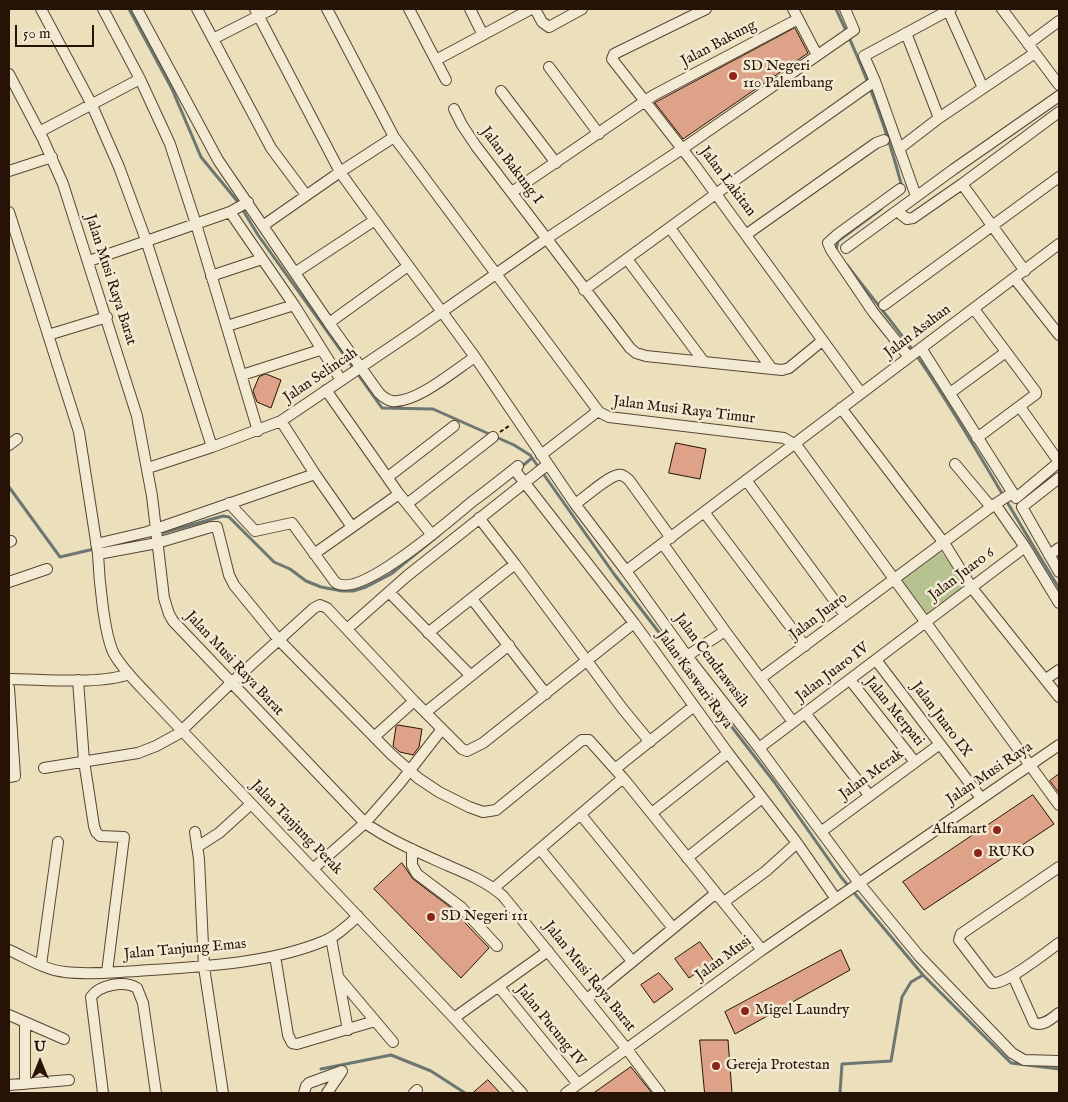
<!DOCTYPE html>
<html>
<head>
<meta charset="utf-8">
<style>
	body { margin:0 }
	#map { position:relative; width:1068px; height:1102px; overflow:hidden; background:#ebdfbc; font-family:"IM FELL English",serif }
	canvas { display:block }
	.frame { position:absolute; inset:0; border:10px solid #271305; pointer-events:none }
	.north { position:absolute; left:15px; top:1037px; width:50px; height:50px; -webkit-text-stroke:4px #f2ead3; paint-order:stroke; rotate:0deg; font-size:14px; font-weight:700; line-height:20px; text-align:center; color:#271305 }
	.north::after { content:''; display:block; margin:auto; width:18px; height:22px; background:#271305; clip-path:polygon(50% 0,100% 100%,50% 72%,0 100%) }
	.scale { position:absolute; left:15px; top:25px; width:79px; height:22px; box-sizing:border-box; border:2px solid #271305; border-top:0; padding-left:6px; font-size:15px; line-height:18px; white-space:nowrap; color:#271305; -webkit-text-stroke:4px #f2ead3; paint-order:stroke }
</style>
</head>
<body>
<div id="map">
<canvas width="1068" height="1102"></canvas>
<div class="frame"></div>
<div class="north">U</div>
<div class="scale">50 m</div>
</div>
<script>
const ctx = document.querySelector('canvas').getContext('2d');
ctx.lineJoin = 'round';
function fill(path, color) { ctx.fillStyle = color; ctx.fill(path, 'evenodd'); }
function trace(path, color, width, dash) { ctx.strokeStyle = color; ctx.lineWidth = width; ctx.lineCap = dash ? 'butt' : 'round'; ctx.setLineDash(dash || []); ctx.stroke(path); }
function drawText(font, color, halo, rows, align = 'center') {
  ctx.font = font + ' "IM FELL English",serif'; ctx.lineWidth = 5; ctx.setLineDash([]); ctx.textBaseline = 'middle'; ctx.strokeStyle = halo; ctx.fillStyle = color; for (const [text, x, y, turn = 0] of rows) {
    ctx.save(); ctx.translate(x, y); ctx.rotate((+turn || 0) * Math.PI / 180); ctx.textAlign = isNaN(turn) ? turn : align; if (halo) ctx.strokeText(text, 0, 0); ctx.fillText(text, 0, 0); ctx.restore();
  }
}
fill(new Path2D(`
	M939,549L967,585L928,615L900,580Z`), '#b7c291');
trace(new Path2D(`
	M129,9L172,89L201,157L238,202L258,235L382,408L433,409L514,445L530,455L614,574L775,783L841,877L923,975L1011,1063L1059,1069
	M836,9C863,66 886,125 902,187
	M836,250L838,241L881,209
	M847,265C871,297 898,328 921,362C970,435 1012,513 1059,588
	M521,467L532,458
	M9,487L60,557L94,549
	M159,534L223,516L229,517L274,562L290,569L306,581L321,587L342,591H353L366,587L391,574L439,535
	M321,1069L391,1055L431,1071L465,1093
	M840,1093L842,1064L891,1061L902,997L911,982L923,975`), '#6d7772', 3);
const building = new Path2D(`
	M795,28L808,53L683,139L655,103Z
	M266,374L281,380L271,408L257,402L253,391L259,377Z
	M676,443L706,449L700,479L669,473Z
	M398,725L422,729L419,747L413,755L400,752L393,746L396,727Z
	M1059,774V793L1050,781Z
	M1033,795L1054,824L924,910L903,882Z
	M402,863L413,879L450,907L489,948L461,978L374,889Z
	M700,942L714,961L689,978L675,959Z
	M841,950L850,970L735,1034L725,1012Z
	M659,973L673,989L654,1003L641,985Z
	M700,1040H728L732,1093H705Z
	M631,1067L652,1093H594Z
	M488,1080L500,1093H473Z`);
fill(building, '#dda287');
trace(building, '#271305', 1);
const minor = new Path2D(`
	M41,9L91,103L119,167L146,240L212,447
	M103,9L140,79L170,144L196,224L258,431
	M137,9L218,160L329,323L379,393C383,397 387,400 392,401C416,404 456,369 475,357
	M197,9L271,148L306,195
	M255,9L340,172L355,193L475,357L575,504L626,571L687,656L759,748L859,883L919,956L1012,1053L1024,1060L1059,1061
	M327,9L394,137L599,412L609,417L784,438L797,446L1059,805
	M409,9L446,80
	M470,9L483,35
	M535,9L542,22L549,27L582,9
	M706,9L614,54L612,59L694,164L861,393
	M793,9L817,55
	M1002,9L1059,85
	M948,10L983,88
	M906,33L939,118
	M213,39L272,9
	M1028,44L1059,21
	M436,60L531,9
	M549,67L599,134
	M9,74L43,139L63,184L137,416L152,496L164,598L169,614L173,621L365,823C391,841 420,853 449,866C468,874 487,882 503,896L626,1048L660,1093
	M501,91L556,163
	M454,109L462,125L476,146L630,348L636,353L646,356L782,370L789,368L822,341
	M39,132L140,79
	M900,148L939,118L1035,53
	M9,171L52,157
	M900,189L838,234L828,243L831,250L873,312L909,357
	M512,192L654,95L798,19
	M916,196L875,81L864,56L951,9
	M897,211L907,219L913,218L962,184
	M9,212L79,432L98,554C99,577 104,635 114,654C124,671 139,685 152,699L454,1018L522,1093
	M230,212L294,305L341,380
	M264,225L340,172L394,137
	M670,228L772,369
	M747,234L876,143L884,140
	M846,248L954,169L1059,96
	M627,259L704,362
	M89,261L230,212L248,202
	M1025,271L962,184L1059,112
	M296,272L375,220
	M211,276L262,259
	M1015,279L1059,335
	M584,290L717,193L875,81
	M884,305L1059,177
	M974,309L1036,392V394L977,438
	M329,323L408,266
	M227,326L294,305
	M48,335L107,317
	M921,348L1016,498L1059,462
	M242,375L320,350
	M326,390L399,494L432,535
	M950,393L1006,352
	M1020,407L1059,462
	M841,408L944,543L972,588L1059,697
	M281,421L315,474L352,527
	M9,445L17,439
	M541,455L598,411
	M955,464L991,507
	M148,468L212,447L281,421L410,334L546,239L682,149L854,30L845,9
	M514,469L634,623L728,753L797,843L836,899
	M388,477L454,426
	M1059,478L1022,507L1059,572
	M746,480L845,615
	M229,503L255,531L292,523L335,582C358,602 453,517 473,501C488,490 503,478 518,466
	M407,504L493,437
	M575,504C586,497 607,477 618,475C623,474 625,477 629,480L671,538
	M995,504L1025,547L1059,603
	M704,512L805,646
	M479,518L515,564L622,708L650,742
	M9,542L11,541
	M96,544L147,532L315,474
	M663,544L725,631L793,722
	M98,554L157,543L211,527H217L229,575L234,585L279,640L332,694L391,754L418,778L439,792L469,807L483,812L496,810L582,740H589L623,778L762,950
	M314,554L399,494
	M1049,555L1059,548
	M626,571L1059,244
	M9,582L47,569
	M389,592L471,676
	M472,599L546,694
	M347,629L407,576L547,465
	M428,633L515,564
	M687,656L725,631
	M876,660L981,798
	M761,678L991,507L1012,493
	M9,679C41,679 100,685 129,674
	M1046,679L1059,670
	M78,680L84,761L94,826L96,832L100,836L124,837L107,972
	M850,680L915,762
	M9,688L15,776L9,777
	M426,712L509,645
	M805,713L869,795
	M374,737L414,701
	M759,748L1025,547
	M44,768L138,753L156,746L178,734L231,683L314,608L320,605L327,608L414,701L462,749L467,751L483,743L634,623
	M615,769L694,706
	M652,813L728,753
	M581,815L673,928
	M822,831L940,744
	M195,832L199,859L204,967L223,1093
	M197,847L219,833L251,804
	M412,849V865L417,874L461,907L497,946
	M540,849L632,961
	M687,858L762,798
	M1059,867L961,934L959,940L992,983C1005,985 1047,952 1059,943
	M314,868L365,823L400,783L442,729
	M494,888L623,778
	M724,902L766,871L797,843
	M331,938L348,1030
	M9,950C27,958 45,970 65,972C89,975 114,972 137,971C197,967 269,964 324,941C337,936 348,925 358,916
	M275,956L288,1035L292,1043L297,1044L375,1021
	M41,965L58,842
	M1013,976L1034,1023C1043,1027 1052,1018 1059,1013
	M339,978L393,1042
	M499,987L578,1084
	M587,999L716,893
	M9,1015L64,1039
	M454,1018L548,951
	M25,1022V1084
	M9,1085L69,1080
	M103,1093L91,997C99,985 124,980 137,988L143,1003L156,1093
	M304,1093L306,1086L309,1083L342,1071
	M327,1093L342,1071
	M414,1093L417,1090
	M566,1093L762,950L1059,745`);
trace(minor, '#584633', 12);
trace(new Path2D(`
	M500,432L509,426`), '#271305', 2, [4, 2.5]);
trace(minor, '#f2ead3', 10);
for (const [x, y, r, color] of [
	[733,76,5,"#8f2418"],
	[997,830,5,"#8f2418"],
	[978,853,5,"#8f2418"],
	[431,917,5,"#8f2418"],
	[745,1011,5,"#8f2418"],
	[716,1066,5,"#8f2418"]
]) { const dot = new Path2D(); dot.arc(x, y, r, 0, 2 * Math.PI); ctx.fillStyle = color; ctx.fill(dot); trace(dot, '#f2ead3', 2); }
drawText('15px', '#271305', '#f2ead3', [
	["Jalan Bakung",719,44,-28],
	["Jalan Bakung I",511,166,53],
	["Jalan Lakitan",727,182,53],
	["Jalan Musi Raya Barat",110,280,72],
	["Jalan Asahan",918,332,-37],
	["Jalan Selincah",321,376,-34],
	["Jalan Musi Raya Timur",684,411,7],
	["Jalan Juaro 6",962,575,-37],
	["Jalan Juaro",819,617,-37],
	["Jalan Cendrawasih",711,661,53],
	["Jalan Musi Raya Barat",234,664,47],
	["Jalan Juaro IV",833,673,-37],
	["Jalan Kaswari Raya",694,680,54],
	["Jalan Merpati",894,712,51],
	["Jalan Juaro IX",941,720,53],
	["Jalan Musi Raya",990,774,-34],
	["Jalan Merak",872,775,-36],
	["Jalan Tanjung Perak",296,828,46],
	["Jalan Tanjung Emas",185,950,-5],
	["Jalan Musi",724,959,-36],
	["Jalan Musi Raya Barat",589,977,51],
	["Jalan Pucung IV",550,1026,51]
]);
drawText('15px', '#271305', '#f2ead3', [
	["SD Negeri",743,67],
	["110 Palembang",743,84],
	["Alfamart",987,830,"right"],
	["RUKO",988,853],
	["SD Negeri 111",441,917],
	["Migel Laundry",755,1011],
	["Gereja Protestan",726,1066]
], 'left');
</script>
</body>
</html>
